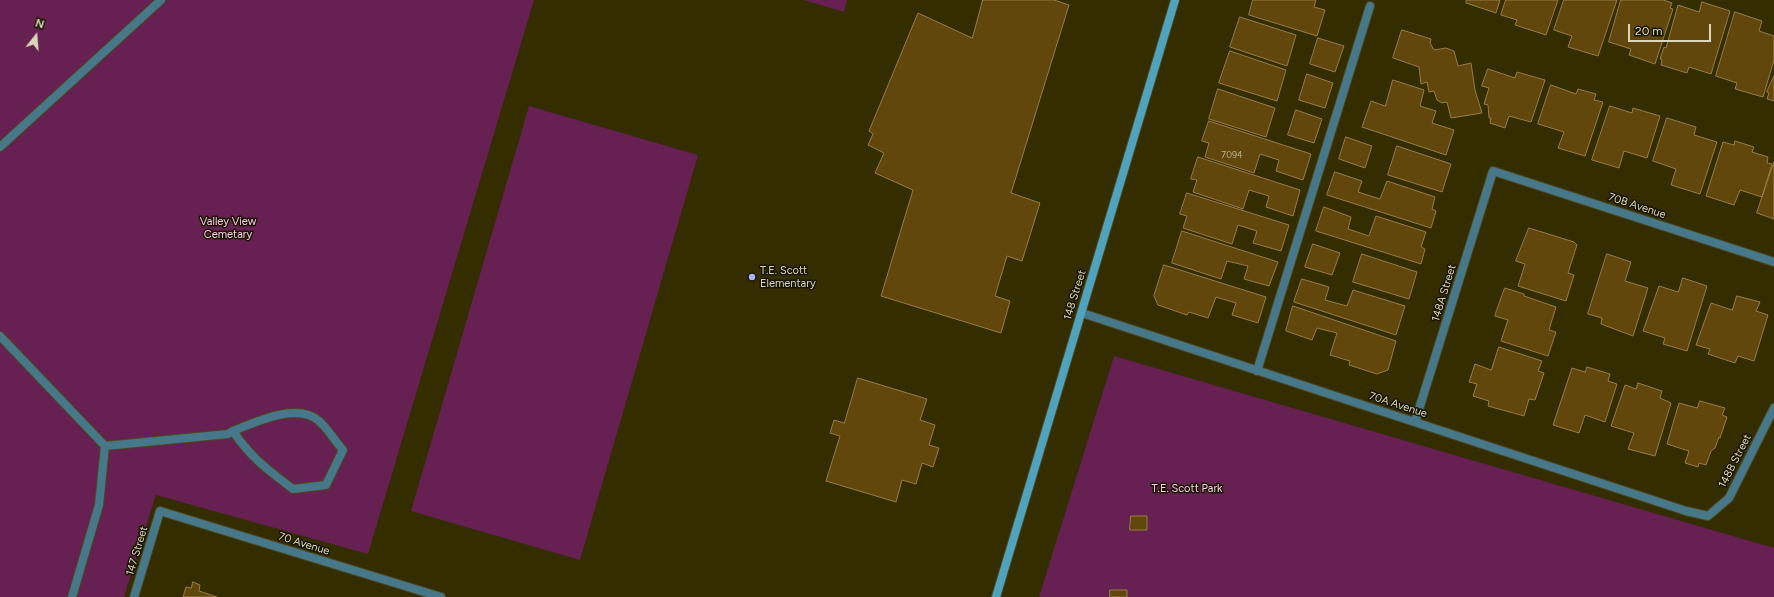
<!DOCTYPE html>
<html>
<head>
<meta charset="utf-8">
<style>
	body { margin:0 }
	#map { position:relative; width:1774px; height:597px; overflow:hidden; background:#332d00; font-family:Figtree,sans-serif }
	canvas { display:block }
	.north { position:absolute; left:16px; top:16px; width:40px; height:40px; -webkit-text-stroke:3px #191501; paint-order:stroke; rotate:17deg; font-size:11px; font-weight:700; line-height:16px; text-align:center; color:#dbd8ba }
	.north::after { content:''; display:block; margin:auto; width:14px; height:18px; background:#dbd8ba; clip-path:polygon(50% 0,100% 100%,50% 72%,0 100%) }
	.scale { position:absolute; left:1628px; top:24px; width:83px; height:18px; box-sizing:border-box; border:2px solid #dbd8ba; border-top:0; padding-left:5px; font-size:12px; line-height:14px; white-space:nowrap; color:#dbd8ba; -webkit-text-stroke:3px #191501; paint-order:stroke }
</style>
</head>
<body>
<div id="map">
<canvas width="1774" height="597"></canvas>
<div class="north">N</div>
<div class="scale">20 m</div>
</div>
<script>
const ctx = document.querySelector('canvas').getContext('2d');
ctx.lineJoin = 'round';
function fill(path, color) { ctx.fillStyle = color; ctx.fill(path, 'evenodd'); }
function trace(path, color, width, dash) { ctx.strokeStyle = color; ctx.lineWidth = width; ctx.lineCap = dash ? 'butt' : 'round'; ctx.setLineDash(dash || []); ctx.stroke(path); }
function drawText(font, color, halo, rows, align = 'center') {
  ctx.font = font + ' Figtree,sans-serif'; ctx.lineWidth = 3; ctx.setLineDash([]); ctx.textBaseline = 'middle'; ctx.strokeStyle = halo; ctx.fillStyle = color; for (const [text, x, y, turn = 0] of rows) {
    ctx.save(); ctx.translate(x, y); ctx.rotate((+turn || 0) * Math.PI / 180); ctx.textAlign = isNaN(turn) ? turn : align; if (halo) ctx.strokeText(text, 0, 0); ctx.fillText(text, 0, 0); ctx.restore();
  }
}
fill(new Path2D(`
	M0,0H534L368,554L156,495L124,597H0Z
	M803,0H847L844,12Z
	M529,106L698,155L580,560L411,511Z
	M1114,356L1774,548V597H1039Z`), '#662051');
const building = new Path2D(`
	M983,0H1054L1069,5L1011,193L1040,203L1022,261L1007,256L995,296L1010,301L1001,333L881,296L913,190L875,173L884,153L868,145L873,134L869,131L918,13L972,38Z
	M1253,0H1316L1314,7L1325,10L1317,36L1249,15Z
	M1467,0H1500L1496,13L1466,3Z
	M1506,0H1558L1546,35L1515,25L1517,20L1501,15Z
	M1564,0H1617L1598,56L1568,47L1572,36L1554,30Z
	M1621,0H1663L1672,3L1670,8L1673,9L1655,64L1629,55L1631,49L1609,42Z
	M1702,2L1730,11L1711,74L1689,67L1687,73L1661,65L1662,59H1660L1664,47L1666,48L1678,5L1699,12Z
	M1735,12L1762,21L1759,31L1774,36V60L1763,97L1735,89L1737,83L1716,76Z
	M1240,17L1296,35L1287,66L1230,47Z
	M1402,30L1431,39L1430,43L1434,50L1446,48L1454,51L1458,66L1471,63L1475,90L1482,113L1451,118L1447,102L1442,103L1437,100L1434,91L1429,92L1427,82L1421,84L1419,67L1393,58Z
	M1318,38L1344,46L1335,72L1310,64Z
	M1230,51L1286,70L1277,101L1219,83Z
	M1488,69L1515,78L1517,72L1545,80L1531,122L1509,116L1505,128L1490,123L1491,118H1489L1488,105L1484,104L1489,88L1482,86Z
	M1307,74L1333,83L1325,108L1299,100Z
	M1774,76V101L1767,99L1769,93L1767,92Z
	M1393,80L1424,90L1420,106L1436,111L1432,123L1454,130L1446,155L1362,127L1371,101L1385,106Z
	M1551,85L1576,94L1578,89L1596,94L1594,100L1603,102L1585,156L1558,148L1564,132L1538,124Z
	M1218,89L1275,108L1266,137L1209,119Z
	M1610,106L1632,113L1633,108L1660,116L1647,158L1624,151L1619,168L1592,160Z
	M1296,110L1322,119L1314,143L1288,135Z
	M1667,118L1696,127L1694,135L1717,142L1700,194L1671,185L1676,169L1653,161Z
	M1209,121L1311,154L1303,180L1276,171L1279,160L1260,154L1254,173L1205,157L1209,143L1202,141Z
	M1346,137L1372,146L1365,168L1339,159Z
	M1735,141L1754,147L1752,152L1768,157L1767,163L1772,164L1762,197L1740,190L1734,205L1706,196L1723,142L1734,145Z
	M1397,146L1451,164L1442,192L1388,175Z
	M1198,157L1300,190L1293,216L1266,207L1269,196L1249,190L1243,209L1193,192L1197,180L1191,179Z
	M1774,162V219L1757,213Z
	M1335,172L1362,181L1358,192L1380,199L1387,181L1435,197L1432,209L1436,211L1431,228L1327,195Z
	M1187,193L1289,225L1281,251L1253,243L1257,231L1238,225L1232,244L1183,228L1187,216L1180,214Z
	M1324,207L1351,217L1348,229L1369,236L1376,216L1426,232L1421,247L1425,249L1421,264L1316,231Z
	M1529,228L1574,242L1577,245L1568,273L1574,275L1566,301L1518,286L1525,264L1516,261Z
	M1182,231L1278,262L1269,286L1244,279L1248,266L1227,261L1221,279L1172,263Z
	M1313,244L1340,253L1332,275L1305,267Z
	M1362,254L1417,272L1409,299L1353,282Z
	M1607,254L1631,262L1625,281L1648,288L1633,336L1601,324L1602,318L1588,314Z
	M1164,265L1266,297L1258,323L1232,315L1236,303L1216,297L1208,318L1189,312L1187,315L1158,305L1154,296Z
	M1683,278L1707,286L1687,351L1663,344L1665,338L1643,331L1659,286L1678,292Z
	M1302,279L1329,287L1325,300L1347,306L1353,290L1405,306L1396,335L1294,302Z
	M1505,288L1524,294V296L1556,307L1549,330L1556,332L1548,356L1501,341L1508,320L1495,316Z
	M1737,296L1760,302L1756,311L1768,315L1754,361L1738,356L1735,363L1708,354L1710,349L1696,345L1711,303L1732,310Z
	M1293,306L1396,341L1388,370L1377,374L1349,365L1350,361L1330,355L1337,333L1317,328L1312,340L1286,331Z
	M1499,347L1542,361L1538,371L1544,373L1535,400L1529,399L1524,416L1488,406L1489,401L1473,396L1477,384L1469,382L1475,364L1491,370Z
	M1587,367L1610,374L1608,381L1617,384L1605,422L1585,415L1579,433L1553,425L1572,368L1585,372Z
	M858,378L927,399L920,420L935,425L929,445L939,448L933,467L922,463L916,484L902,480L896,502L826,481L840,436L830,433L834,420L844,423Z
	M1638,383L1662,391L1660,398L1671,403L1655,456L1628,449L1634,433L1611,426L1625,385L1636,389Z
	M1700,401L1725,408L1722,415L1727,417L1720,438L1719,437L1715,448L1711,451L1706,465L1699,463L1698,467L1685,463L1689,451L1667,444L1679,403L1697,408Z
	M1131,516H1147V530H1130Z
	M193,582L200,585L199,591L217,597H183L186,587L191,588Z
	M1110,590H1127V597H1110Z`);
fill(building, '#62470d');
trace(building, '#997c47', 1);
const lane = new Path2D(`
	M0,147L161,0
	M0,336L105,446L99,505L72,597
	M1257,371L1370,6
	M105,446L228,434L233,431C256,422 297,402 319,421C328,429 335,441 343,450L326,485L293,489C268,470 250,457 233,431`);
const street = new Path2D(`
	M1082,313L1686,511L1708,516L1729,498L1774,408
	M1415,422L1493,171L1774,262
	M134,597L160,511L441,597`);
const secondary = new Path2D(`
	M996,597L1175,0`);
trace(lane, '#4e481e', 10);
trace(street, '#4e481e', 10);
trace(secondary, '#4e481e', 10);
trace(lane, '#477889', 8);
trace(street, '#477889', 8);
trace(secondary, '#50a3bd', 8);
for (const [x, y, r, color] of [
	[752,277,4,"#acaffb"]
]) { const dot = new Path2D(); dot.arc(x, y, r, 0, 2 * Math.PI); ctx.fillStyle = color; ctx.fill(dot); trace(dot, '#191501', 1.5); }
drawText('9px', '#bdb48f', null, [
	["7094",1232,155]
]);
drawText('11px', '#dbd8ba', '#191501', [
	["70B Avenue",1637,206,18],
	["148A Street",1444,293,-73],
	["148 Street",1075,295,-73],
	["70A Avenue",1398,405,18],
	["148B Street",1735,461,-63],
	["70 Avenue",304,544,17],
	["147 Street",137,551,-73]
]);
drawText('11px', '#fdceea', '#191501', [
	["Valley View",228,222],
	["Cemetary",228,235],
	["T.E. Scott Park",1187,489]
]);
drawText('11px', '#dbd8ba', '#191501', [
	["T.E. Scott",760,271],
	["Elementary",760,284]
], 'left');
</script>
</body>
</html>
